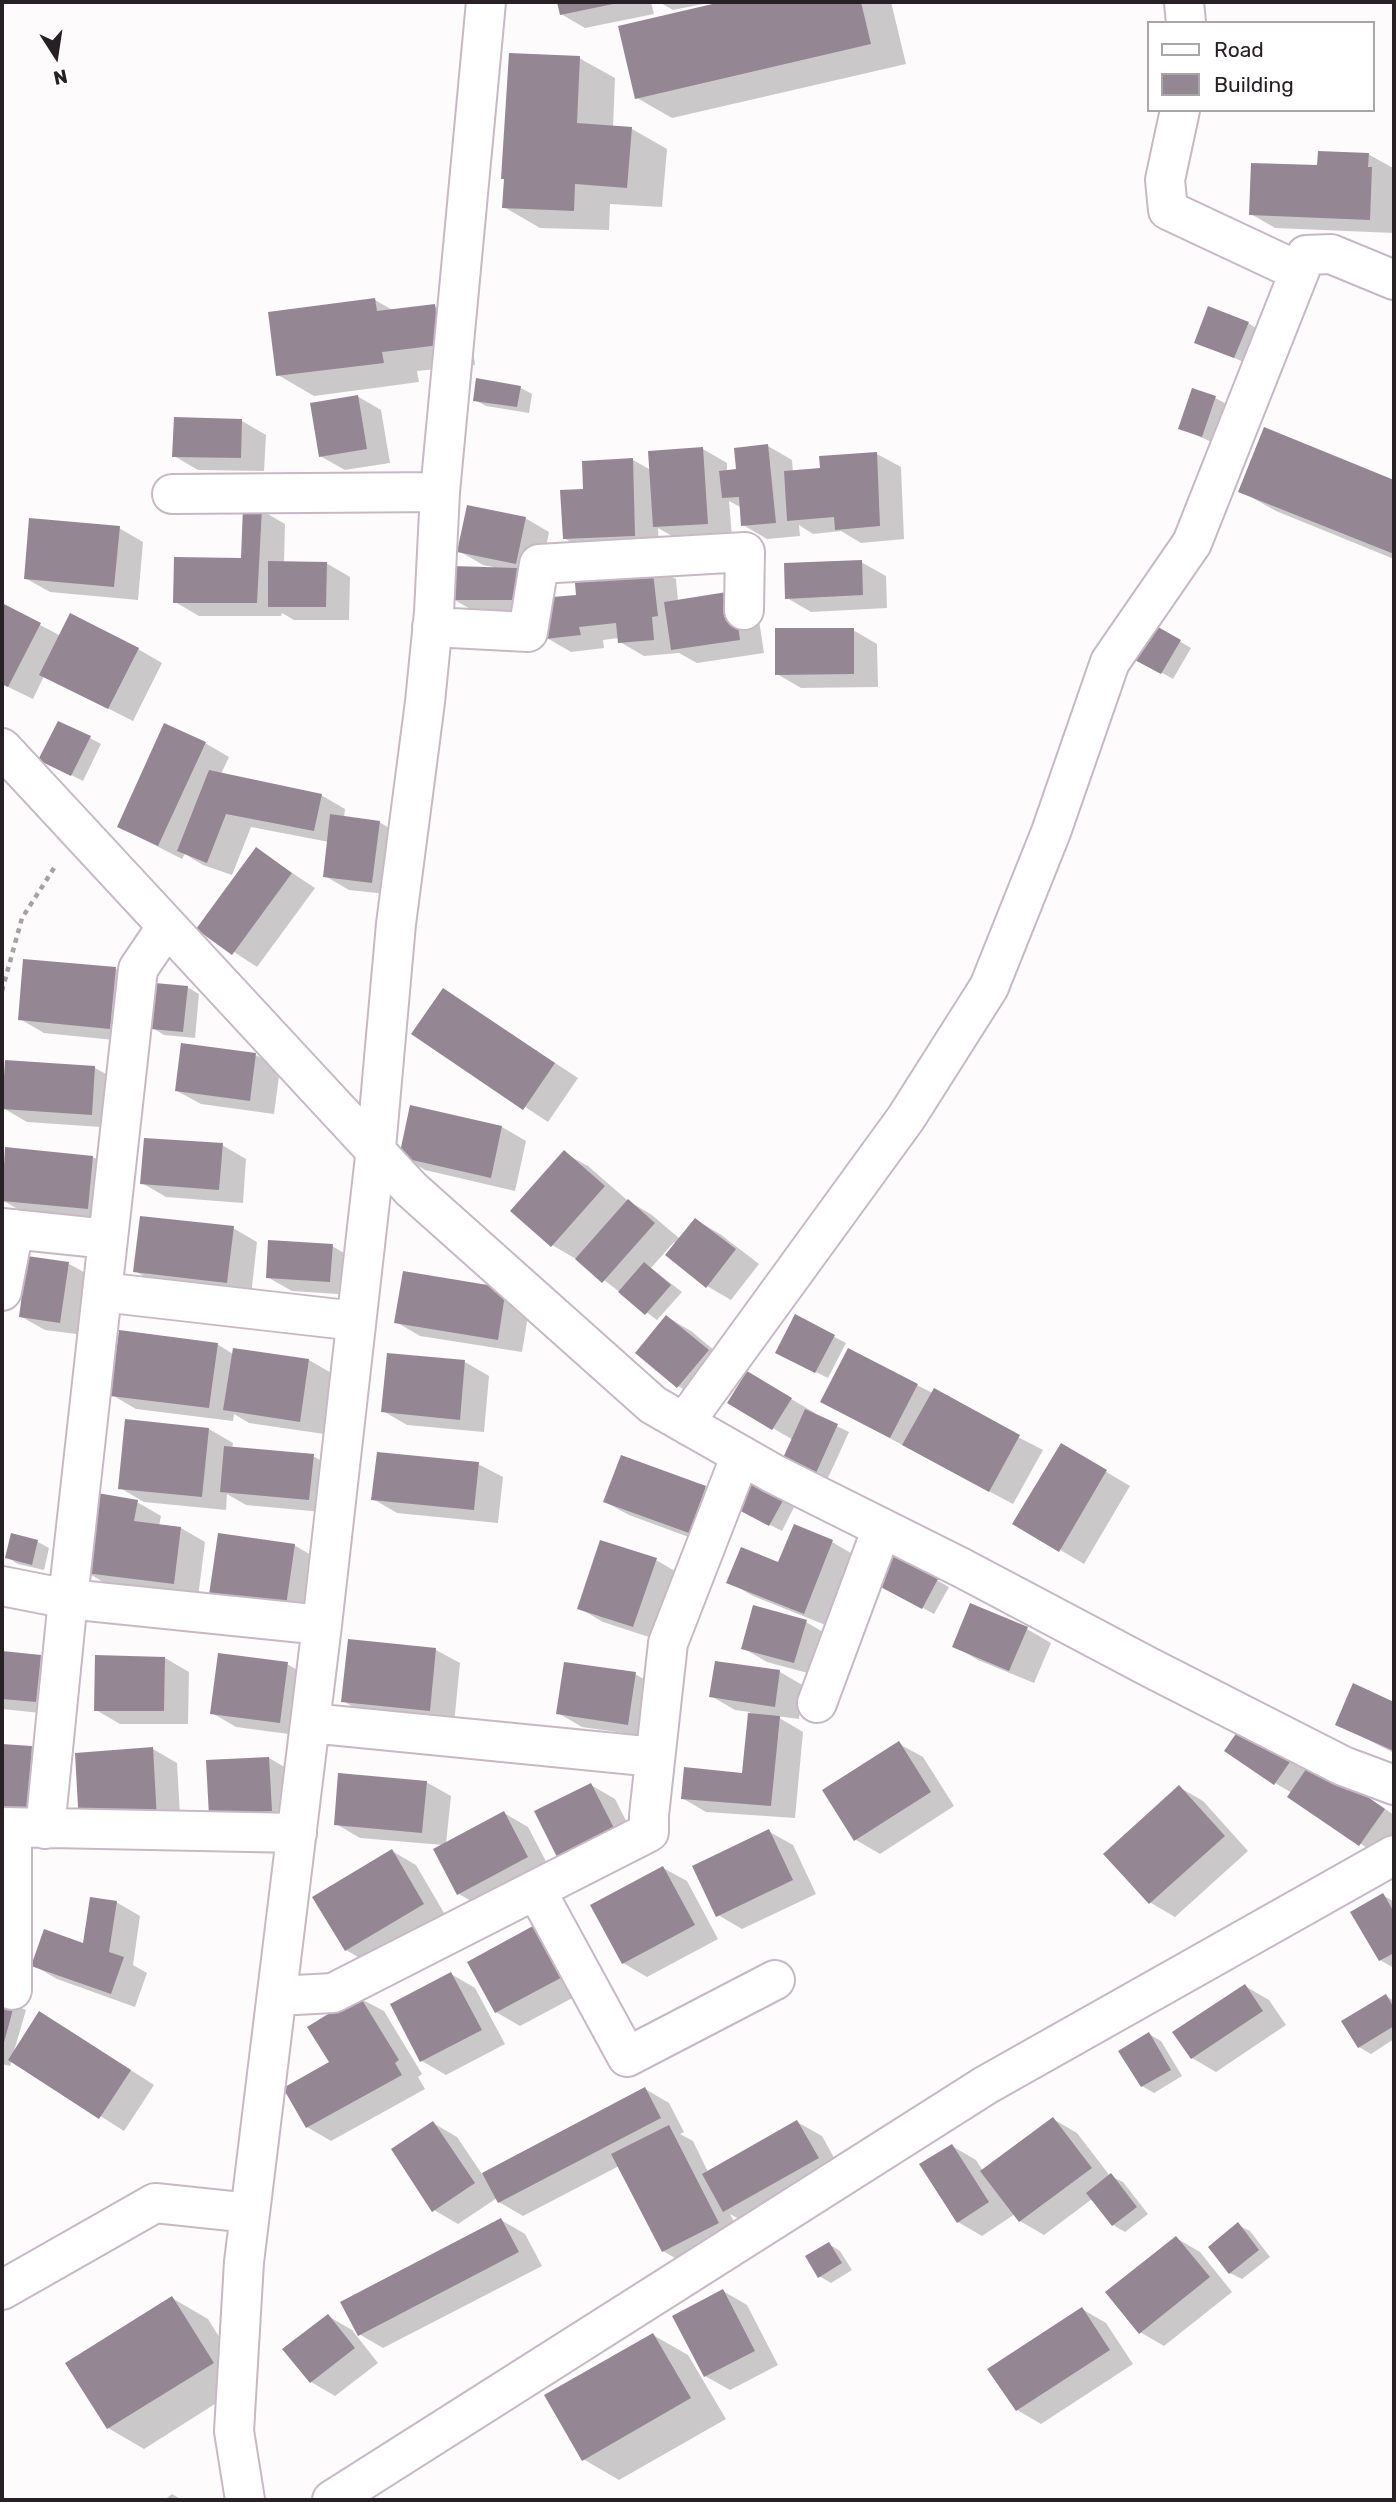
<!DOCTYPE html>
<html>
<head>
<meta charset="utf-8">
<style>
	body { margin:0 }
	#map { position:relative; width:1396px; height:2502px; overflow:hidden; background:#fefbfd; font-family:Rubik,sans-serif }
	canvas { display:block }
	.frame { position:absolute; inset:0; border:4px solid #272126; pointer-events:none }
	.legend { position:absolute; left:1147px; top:21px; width:228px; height:91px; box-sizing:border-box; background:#fff; border:2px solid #a9a6a8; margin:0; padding:9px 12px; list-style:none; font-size:21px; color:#272126 }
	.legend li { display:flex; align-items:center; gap:14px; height:35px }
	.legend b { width:35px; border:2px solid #a9a6a8 }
	.north { position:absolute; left:21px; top:21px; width:70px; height:70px; -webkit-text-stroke:5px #fff; paint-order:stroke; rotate:168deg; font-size:19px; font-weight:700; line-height:28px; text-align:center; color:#272126 }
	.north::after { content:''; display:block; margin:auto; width:24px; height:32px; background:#272126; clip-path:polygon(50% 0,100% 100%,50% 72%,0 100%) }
</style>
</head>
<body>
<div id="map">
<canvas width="1396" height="2502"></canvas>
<div class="frame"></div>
<ul class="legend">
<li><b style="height:9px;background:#fff"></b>Road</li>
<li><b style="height:19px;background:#958693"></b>Building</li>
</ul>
<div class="north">N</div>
</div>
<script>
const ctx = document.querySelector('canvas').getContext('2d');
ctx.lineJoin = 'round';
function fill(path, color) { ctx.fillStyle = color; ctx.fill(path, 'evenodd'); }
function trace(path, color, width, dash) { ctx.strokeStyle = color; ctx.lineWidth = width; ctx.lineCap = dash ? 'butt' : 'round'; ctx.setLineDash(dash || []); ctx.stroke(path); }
fill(new Path2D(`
	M559,2H651L654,14L585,28L561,14Z
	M659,2H891L906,64L672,118L637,98L713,5V2L673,10Z
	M579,58L615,78L613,128L632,129L667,149L662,207L610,204L609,230L540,228L504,207Z
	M1368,154L1393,168L1394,233L1275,228L1251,214L1319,167Z
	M375,300L394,311L434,306L470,327L475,365L417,371L419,382L314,396L278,375Z
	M1248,323L1259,330L1246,363L1196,342Z
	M521,388L532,394L529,413L486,406L475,400Z
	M357,396L381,410L390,463L345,470L320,456Z
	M1215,398L1227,404L1214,443L1180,428Z
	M242,421L266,435L264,471L198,470L174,456Z
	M1265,429L1394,481V559L1276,511L1240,491Z
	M768,446L792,460L793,472L822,470L877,454L901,467L904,539L861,543L841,531L813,534L799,525L800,536L767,539L743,525L742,508L729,501L732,537L679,540L658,528L659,549L588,552L564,538L585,490L584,462L633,460L651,470L703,449L727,463V472L738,471Z
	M261,510L285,524L284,563H326L350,577L349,620H294L282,613L281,616H199L175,602L242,560Z
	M525,518L549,532L540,577V613H477L453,599L493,569V567L483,565L459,551Z
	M119,528L143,542L138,600L50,592L25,578Z
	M861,562L886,576L887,608L811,612L787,598Z
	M652,565L676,579L678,601L757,607L764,653L697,663L679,653L644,656L620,642L619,638L603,640L604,648L571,652L547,638L578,596Z
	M2,605L61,636L138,649L162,663L133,721L44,676L33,699L2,684Z
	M1152,625L1191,648L1173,679L1134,657Z
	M853,630L877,644L878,687L801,688L777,674Z
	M90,738L101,744L83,781L52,765Z
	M205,743L229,757L221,774L321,795L345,809L344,818L379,822L403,836L396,895L349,890L325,876L329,842L251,827L232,875L203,865L185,854L182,859L119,827Z
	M256,849L315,888L257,967L199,929Z
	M116,969L140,982L134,1042L44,1033L20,1019Z
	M187,987L199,994L195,1038L164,1035L153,1028Z
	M444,990L578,1078L548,1122L414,1034Z
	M256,1055L280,1069L274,1114L201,1104L177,1091Z
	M95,1068L119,1081L116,1128L27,1122L3,1108Z
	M502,1127L526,1141L515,1191L425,1170L401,1156Z
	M222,1145L246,1159L243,1203L166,1197L142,1183Z
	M7,1149L93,1157L117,1171L112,1222L26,1214L2,1200Z
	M564,1153L588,1166L627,1200L652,1215L680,1239L696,1220L720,1234L759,1264L731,1300L707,1286L674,1242L651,1268L682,1292L657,1320L576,1259L552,1245Z
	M233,1228L257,1242L251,1296L159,1285L135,1271Z
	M332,1246L356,1260L354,1295L292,1291L267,1277Z
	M69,1264L93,1277L84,1335L45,1330L20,1316Z
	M506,1290L530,1304L522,1352L420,1336L396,1322Z
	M667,1317L691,1331L732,1365L702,1400L678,1386Z
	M795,1317L846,1343L828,1378L789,1359Z
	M217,1344L233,1354L309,1360L333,1374L324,1434L249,1423L234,1414L233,1421L136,1409L112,1395Z
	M849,1350L1043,1450L1013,1504L846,1415Z
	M465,1362L489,1376L484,1432L407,1425L383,1411Z
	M747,1373L815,1413L814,1415L849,1432L828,1478L795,1461L793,1440L730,1403Z
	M209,1429L233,1443L232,1449L313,1456L337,1470L333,1513L246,1505L227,1494L226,1510L144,1502L120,1488Z
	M1061,1445L1130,1486L1084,1564L1015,1523Z
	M478,1464L503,1477L498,1523L397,1513L373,1499Z
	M749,1480L795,1505L782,1531L747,1513Z
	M705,1488L729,1502L713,1546L629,1515L605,1502Z
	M137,1502L161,1516L159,1526L181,1528L205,1542L198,1597L110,1586L86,1572Z
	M12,1535L38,1542L49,1548L44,1570L18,1564L7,1557Z
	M832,1542L856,1556L828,1626L753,1596L729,1582L779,1565Z
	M294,1545L318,1559L310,1619L235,1608Z
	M894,1557L949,1587L934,1614L880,1584Z
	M656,1560L680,1574L658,1640L603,1622L579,1608Z
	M806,1622L830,1636L819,1676L767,1662L743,1648Z
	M1027,1629L1051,1643L1034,1683L978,1660L954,1646Z
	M350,1641L436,1650L460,1663L454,1724L367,1715L343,1701Z
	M2,1653L41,1657L65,1671L60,1715L2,1709Z
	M165,1658L189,1672L188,1724H120L96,1710Z
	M287,1664L311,1678L304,1736L236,1727L212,1713Z
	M780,1672L804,1686L799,1719L776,1716L803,1732L795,1818L706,1812L682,1798L743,1775L750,1712L735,1710L711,1696Z
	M635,1674L659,1688L652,1737L582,1727L558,1713Z
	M1354,1686L1394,1704V1753L1337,1724Z
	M1244,1725L1337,1776L1394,1815V1844L1384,1859L1289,1797L1292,1793L1275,1783Z
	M899,1744L923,1757L954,1806L880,1854L856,1840Z
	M2,1746L31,1748L56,1762L50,1834L2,1830Z
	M153,1749L177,1763L181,1833L105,1838Z
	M269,1758L293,1772L296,1824L235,1828Z
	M426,1782L451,1796L446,1844L504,1813L528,1827L551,1871L483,1908L459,1894L443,1845L360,1838L336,1824Z
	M591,1785L615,1799L639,1846L585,1874Z
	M1179,1787L1203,1801L1248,1851L1175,1917L1151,1903L1106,1854Z
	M768,1831L793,1845L816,1894L742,1929L718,1915Z
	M392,1851L416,1865L447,1918L370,1964L346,1950Z
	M663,1868L687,1881L718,1939L647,1977L623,1963Z
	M1383,1895L1394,1902V1968L1380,1960Z
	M116,1902L140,1916L133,1965L147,1973L135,2007L57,1979L33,1965L84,1945Z
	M542,1923L593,1987L520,2026L496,2012Z
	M451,1974L475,1988L505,2044L446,2075L422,2061Z
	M1245,1986L1269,2000L1286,2025L1216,2072L1192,2058Z
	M1386,1996L1394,2001V2039L1371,2054L1359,2047Z
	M359,1998L384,2011L422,2074L418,2077L425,2089L331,2141L307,2127Z
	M2,1999L26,2010L14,2051L64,2027L154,2085L124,2131L12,2060L10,2066L2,2064Z
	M1149,2034L1161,2041L1182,2076L1154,2093L1142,2086Z
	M645,2089L669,2103L684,2132L680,2134L693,2141L708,2172L797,2122L822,2136L842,2172L748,2224L730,2214L742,2237L687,2265L663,2251L619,2166L523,2216L499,2202L497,2198L458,2224L434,2210L433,2123L457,2137L482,2174Z
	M1053,2119L1077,2133L1110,2176L1123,2182L1148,2214L1125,2232L1113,2225L1092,2199L1044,2235L1020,2221L1015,2214L982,2236L958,2222L952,2146L976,2160L983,2171Z
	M501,2220L525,2234L542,2266L383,2348L359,2334Z
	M1238,2225L1250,2231L1270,2257L1242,2279L1230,2273Z
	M1176,2238L1200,2252L1232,2292L1164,2346L1140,2332Z
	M829,2244L840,2251L852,2270L831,2283L819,2276Z
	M723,2291L747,2305L778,2365L730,2390L705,2376Z
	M172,2298L208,2319L248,2383L144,2449L108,2428Z
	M1082,2309L1106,2323L1133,2364L1041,2424L1017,2410Z
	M328,2316L352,2330L378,2363L335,2396L311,2382Z
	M653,2335L688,2355L726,2419L619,2480L583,2459Z
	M172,2494L182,2500H164Z`), '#0003');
fill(new Path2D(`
	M557,2H618V3L560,15Z
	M721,2H861L871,44L635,99L618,26Z
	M509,53L580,56L577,123L632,127L627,188L575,184L574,211L502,208L504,179H501Z
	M1318,151L1369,153L1368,167H1372L1370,220L1249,215L1251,163L1317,165Z
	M375,298L377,311L435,304L440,345L382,352L384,363L276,376L268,312Z
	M1208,306L1249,322L1234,358L1194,343Z
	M476,378L521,386L517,407L473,401Z
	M1192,388L1216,396L1202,437L1178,429Z
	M358,395L367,449L319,457L310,403Z
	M174,417L242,419L241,458L172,457Z
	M1264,427L1394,480V554L1238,492Z
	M768,444L776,523L741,526L739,497L722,498L719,471L736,469L734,448Z
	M703,447L708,524L653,527L648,451Z
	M877,452L880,526L835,530L834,517L787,521L784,471L820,468L819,456Z
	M633,458L635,536L563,539L560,490L583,489L582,461Z
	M467,505L526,517L516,564L457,552Z
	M243,507L262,508L257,603H173L174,557L241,558Z
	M29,518L120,526L114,587L24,579Z
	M862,560L863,595L785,599L784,563Z
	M268,561L327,562L326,607H268Z
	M652,564L658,616L652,617L654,640L618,643L616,623L579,627L581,635L545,639L541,598L576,595L574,572Z
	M452,566L517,568L516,600H452Z
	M733,591L740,640L671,650L664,602Z
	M2,603L41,623L8,687L2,684Z
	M70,613L139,648L108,709L39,675Z
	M1151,623L1181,640L1161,674L1131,658Z
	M775,628H854V674L775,675Z
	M58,721L91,736L71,776L38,760Z
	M164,723L206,742L158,846L117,827Z
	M209,770L322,794L314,831L226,814L207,863L177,851Z
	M330,814L380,821L372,883L323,877Z
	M256,847L292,873L232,955L196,929Z
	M23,959L116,967L110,1029L18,1020Z
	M155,983L188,986L183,1032L151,1029Z
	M443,988L555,1063L523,1110L411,1034Z
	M181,1043L256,1053L250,1101L175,1091Z
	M5,1060L95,1066L92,1115L2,1109Z
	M410,1105L502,1126L491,1178L399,1157Z
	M144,1138L223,1143L219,1190L140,1184Z
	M5,1147L93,1156L88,1209L2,1201Z
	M564,1150L605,1186L551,1247L510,1211Z
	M628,1199L655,1223L602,1283L575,1259Z
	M140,1216L234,1226L227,1283L133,1272Z
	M695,1218L736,1249L706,1288L665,1255Z
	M268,1240L333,1244L330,1282L266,1278Z
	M27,1256L69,1262L60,1323L19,1317Z
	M644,1262L671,1285L645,1315L618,1292Z
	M403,1271L506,1288L498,1340L394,1323Z
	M795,1314L835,1335L815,1373L775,1353Z
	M666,1315L709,1350L677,1388L635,1353Z
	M119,1330L218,1343L209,1408L110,1396Z
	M233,1348L309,1359L300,1422L223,1410Z
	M848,1348L918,1384L890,1438L820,1402Z
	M387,1353L465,1360L460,1420L381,1412Z
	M747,1371L792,1398L772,1430L727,1403Z
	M934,1388L1020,1435L989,1492L902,1445Z
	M805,1409L838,1424L816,1473L783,1458Z
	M125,1419L209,1428L202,1497L118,1489Z
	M1061,1443L1107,1470L1059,1552L1012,1524Z
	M224,1446L314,1454L309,1500L220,1492Z
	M377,1452L479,1462L474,1510L371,1500Z
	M621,1455L706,1486L689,1533L603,1502Z
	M748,1478L785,1497L769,1526L733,1507Z
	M97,1493L138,1500L134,1521L181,1527L174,1584L85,1573Z
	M794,1524L833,1540L804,1614L726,1583L741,1547L778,1562Z
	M11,1533L38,1540L32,1565L5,1558Z
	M218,1533L295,1544L286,1606L209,1595Z
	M600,1540L657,1558L633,1627L577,1609Z
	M894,1555L938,1579L922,1609L877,1585Z
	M970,1603L1028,1627L1009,1671L952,1647Z
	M753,1605L807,1620L794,1663L741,1649Z
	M348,1639L436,1648L430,1711L341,1702Z
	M2,1651L41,1655L36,1702L2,1699Z
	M218,1653L288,1662L280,1723L210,1714Z
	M95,1655L165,1657L164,1711H94Z
	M715,1661L780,1670L775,1707L709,1697Z
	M564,1662L636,1672L628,1725L556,1714Z
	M1353,1683L1394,1702V1751L1335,1725Z
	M748,1713L780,1716L771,1806L681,1799L684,1767L742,1773Z
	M1244,1722L1294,1756L1274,1785L1224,1751Z
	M899,1741L931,1792L854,1841L822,1790Z
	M2,1744L32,1746L26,1821L2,1819Z
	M153,1747L157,1820L79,1825L75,1753Z
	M269,1757L272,1811L209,1816L206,1760Z
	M1313,1759L1385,1809L1359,1846L1287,1797Z
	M338,1773L427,1781L422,1833L334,1825Z
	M591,1783L616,1832L559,1861L534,1811Z
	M1179,1785L1225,1836L1149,1904L1103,1854Z
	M504,1811L528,1857L457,1895L433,1849Z
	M769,1829L793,1880L716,1917L692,1866Z
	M392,1849L424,1904L345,1951L312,1897Z
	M663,1866L695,1925L622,1964L590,1905Z
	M1383,1893L1394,1912V1953L1379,1961L1350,1912Z
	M90,1897L117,1901L109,1952L124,1957L111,1994L31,1966L44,1929L83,1943Z
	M542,1921L570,1973L495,2013L467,1962Z
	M451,1972L482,2030L420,2062L390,2004Z
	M1245,1984L1263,2011L1191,2059L1172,2032Z
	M1386,1994L1394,2008V2026L1358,2048L1341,2021Z
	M359,1995L399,2060L395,2063L402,2075L306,2128L283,2088L329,2062L307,2027Z
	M2,1997L15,2002L3,2046H2Z
	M39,2011L131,2070L99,2119L8,2060Z
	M1149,2032L1171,2070L1141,2087L1118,2051Z
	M645,2087L661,2118L498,2203L482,2173Z
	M1053,2117L1092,2168L1019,2222L980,2171Z
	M797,2120L819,2158L723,2212L702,2174Z
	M433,2121L475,2183L432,2212L391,2149Z
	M669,2125L719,2223L662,2252L611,2154Z
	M952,2144L989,2202L957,2223L919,2164Z
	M1111,2173L1137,2207L1112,2226L1086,2193Z
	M501,2218L519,2252L358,2336L340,2302Z
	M1238,2222L1259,2250L1229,2274L1208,2247Z
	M1176,2236L1210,2277L1139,2334L1105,2292Z
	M829,2242L842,2263L818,2278L805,2256Z
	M723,2289L755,2351L704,2377L672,2316Z
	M172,2296L214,2363L107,2429L65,2363Z
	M1082,2307L1110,2350L1016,2411L987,2369Z
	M328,2314L355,2348L310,2383L282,2349Z
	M653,2333L691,2398L582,2461L544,2395Z`), '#958693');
const minor = new Path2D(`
	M1184,2L1186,23
	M1180,110L1165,180L1168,210L1298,271
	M172,494L440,492
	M432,627L528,632L539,564L745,552L744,610
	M2,748L411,1189L653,1405L774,1474L962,1568L1149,1667L1343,1766L1394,1785
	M2,1228L108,1239
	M2,1291L14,1229
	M102,1292L356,1321
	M689,1426L695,1408L906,1118L989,987L1051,832L1110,662L1192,543L1306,255L1331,254L1394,280
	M2,1586L68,1599L322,1625
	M817,1703L882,1528
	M310,1723L655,1757
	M2,1827L297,1833
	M12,1828V1990
	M45,1829L68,1599L138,969L167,926
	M536,1890L627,2057L775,1980
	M277,1996L333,1993L649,1832V1815L668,1643L741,1455
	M2,2290L155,2203L250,2213
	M245,2500L234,2431L244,2262L322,1625L376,1148L396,924L425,702L434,612L440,492L486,2
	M332,2500L986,2085L1394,1855`);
trace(minor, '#c7b8c6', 42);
trace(new Path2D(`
	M2,991L22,918L56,865`), '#a5a1a4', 4.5, [5, 5]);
trace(minor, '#fff', 38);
</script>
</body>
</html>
